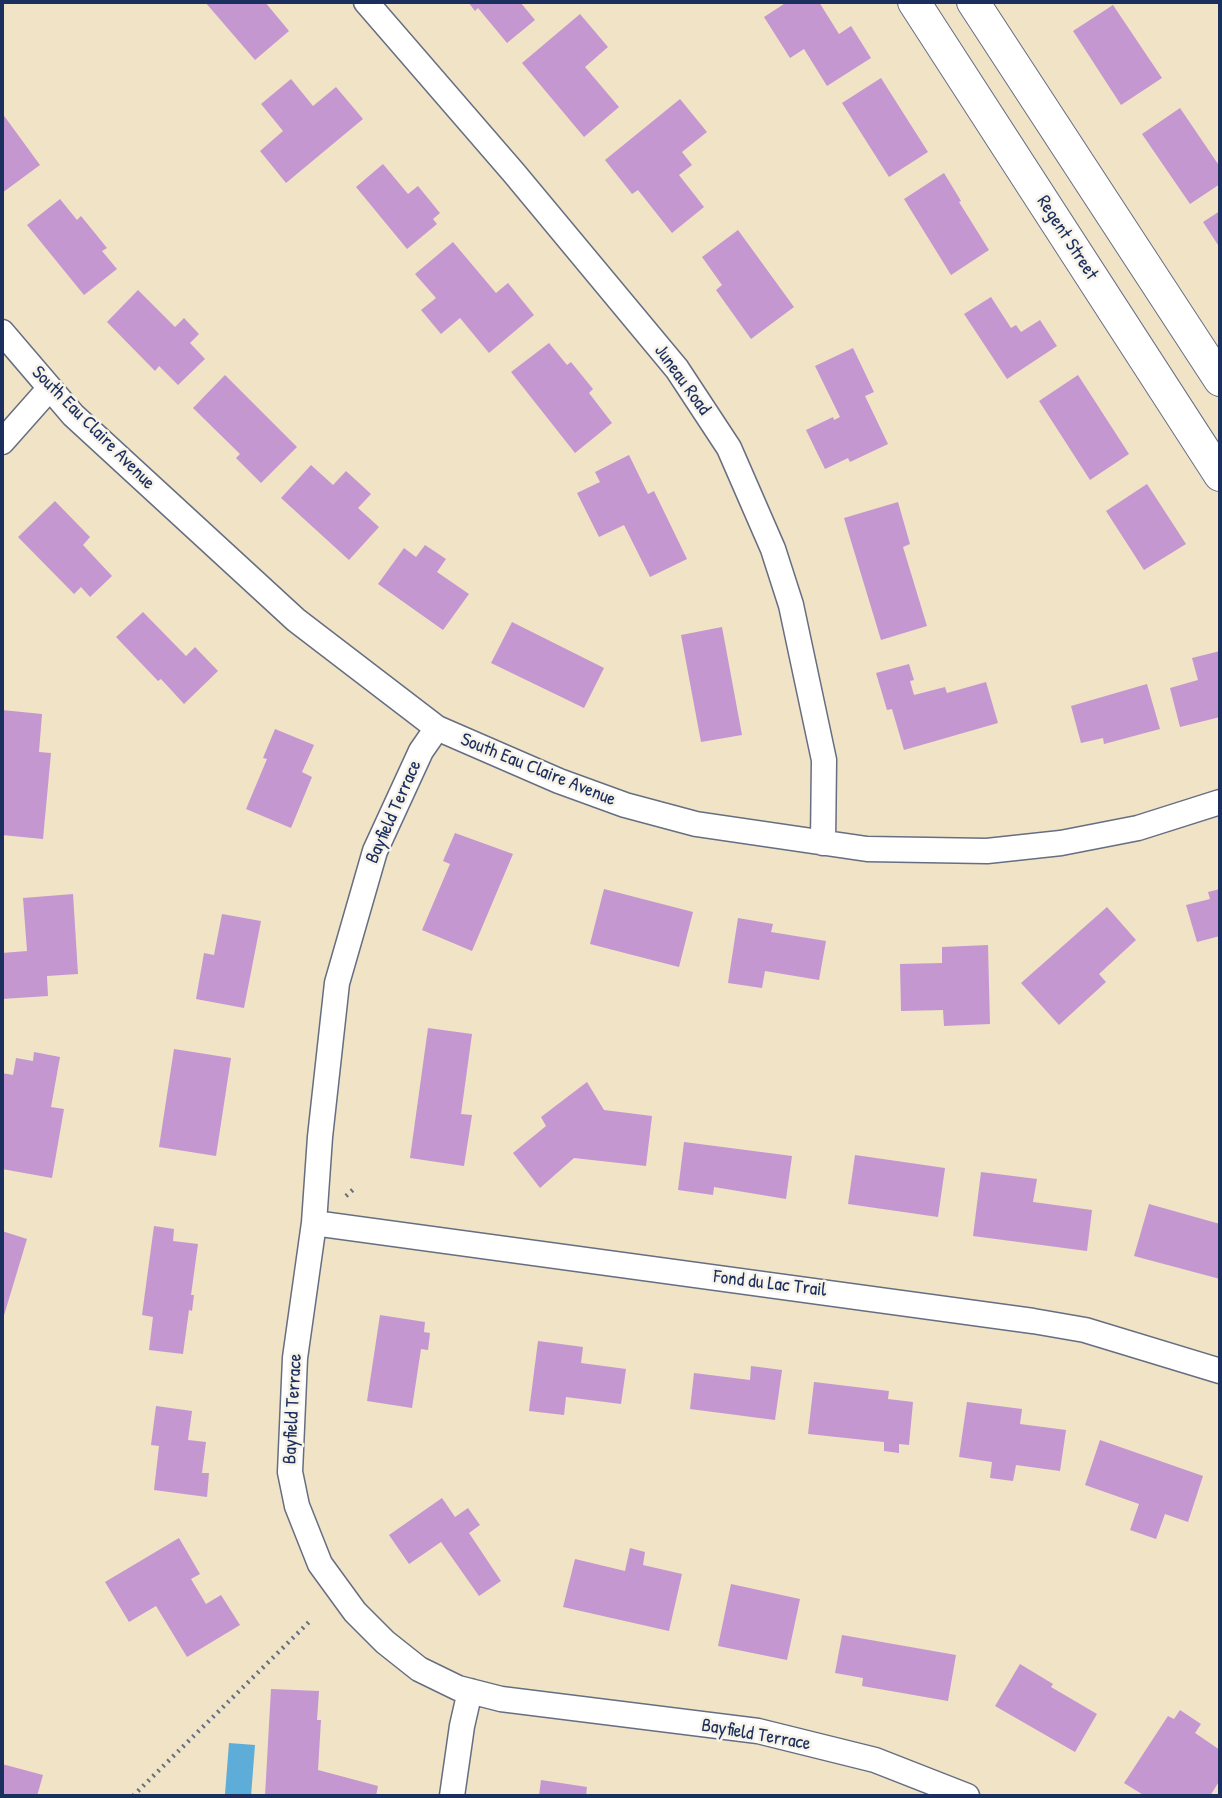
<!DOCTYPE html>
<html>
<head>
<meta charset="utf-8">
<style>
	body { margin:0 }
	#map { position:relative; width:1222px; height:1798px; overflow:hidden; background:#f0e3c6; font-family:"Patrick Hand",sans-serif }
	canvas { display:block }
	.frame { position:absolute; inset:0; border:4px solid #1b2f5e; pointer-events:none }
</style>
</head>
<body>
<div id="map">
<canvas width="1222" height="1798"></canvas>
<div class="frame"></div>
</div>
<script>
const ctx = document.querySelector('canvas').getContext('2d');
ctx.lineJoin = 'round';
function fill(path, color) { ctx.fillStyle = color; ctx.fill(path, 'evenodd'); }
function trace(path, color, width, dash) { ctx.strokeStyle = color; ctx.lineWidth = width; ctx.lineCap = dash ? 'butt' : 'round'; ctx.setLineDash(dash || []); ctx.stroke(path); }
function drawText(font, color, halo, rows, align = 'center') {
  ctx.font = font + ' "Patrick Hand",sans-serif'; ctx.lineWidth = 5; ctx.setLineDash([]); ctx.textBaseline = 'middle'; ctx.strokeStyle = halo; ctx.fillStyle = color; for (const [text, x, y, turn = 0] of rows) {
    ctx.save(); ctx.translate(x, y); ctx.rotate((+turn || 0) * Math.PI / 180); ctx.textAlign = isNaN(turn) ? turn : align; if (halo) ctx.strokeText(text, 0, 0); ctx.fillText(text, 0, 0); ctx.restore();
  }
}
fill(new Path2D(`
	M229,1743L255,1745L251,1796L225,1794Z`), '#5eadd8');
fill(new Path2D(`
	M205,2H265L289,31L255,60Z
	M468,2H520L535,20L507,43L478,8L475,11Z
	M787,2H819L839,34L851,26L871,58L827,86L804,49L790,58L764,17Z
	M1113,5L1162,78L1121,105L1073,31Z
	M580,14L608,47L585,67L619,107L584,137L522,63Z
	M881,78L928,152L889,177L842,103Z
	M291,79L313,106L336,87L363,119L286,183L260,151L283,131L261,104Z
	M680,99L707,132L682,152L692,165L679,175L704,207L672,233L638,190L632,194L605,160Z
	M1180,108L1220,167V184L1190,204L1142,134Z
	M2,113L40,165L2,193Z
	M383,164L408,194L418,186L440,213L433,219L437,224L407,249L356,187Z
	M944,173L961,201L959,202L989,250L951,275L904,199Z
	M60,199L77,220L81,216L107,248L102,251L117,269L84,295L27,225Z
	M1220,211V248L1203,222Z
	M738,230L794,307L751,339L716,290L722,285L702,257Z
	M453,242L496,293L508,283L534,315L489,353L460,318L441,334L421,310L436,298L415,274Z
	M138,290L175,327L184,318L199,334L190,343L205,359L178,385L159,366L155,371L107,322Z
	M991,297L1011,328L1016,325L1021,332L1040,320L1057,346L1007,379L964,314Z
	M549,343L567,365L571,362L593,389L589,393L612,423L575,453L511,372Z
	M853,348L874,392L865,396L888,444L850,462L848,458L825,469L806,430L833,417L834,420L840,417L815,366Z
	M225,375L297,447L261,483L236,458L240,454L193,408Z
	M1078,375L1129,454L1090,480L1039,401Z
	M629,455L648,494L654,491L687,559L650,577L624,525L599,537L577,493L600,482L595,472Z
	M311,465L333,485L346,471L371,494L358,508L379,527L349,560L281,498Z
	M1147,484L1186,544L1144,570L1106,511Z
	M55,501L90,537L83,545L112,576L90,597L81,587L74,594L18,537Z
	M898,502L910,544L903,547L927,626L881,640L844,518Z
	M425,545L446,559L437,572L469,594L443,630L378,584L404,548L416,557Z
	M143,612L186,656L195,647L218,671L184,704L161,679L158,681L116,637Z
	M512,622L604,668L584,708L491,663Z
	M722,627L742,735L701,742L681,635Z
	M1220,651V717L1180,727L1170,688L1198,680L1192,658Z
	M909,664L914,680L910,681L914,695L945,687L947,693L986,682L998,723L904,750L892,709L887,710L876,673Z
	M1147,684L1160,729L1104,744L1103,738L1081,743L1071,706Z
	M2,710L42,714L39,752L51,753L43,839L2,835Z
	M275,729L314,745L302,772L312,777L291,828L246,809L267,759L263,758Z
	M455,833L513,854L472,951L422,930L450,864L443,861Z
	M604,889L693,912L679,967L590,944Z
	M1220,889V936L1197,942L1186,905L1210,899L1208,892Z
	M73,894L78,974L47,976L48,996L2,999V953L27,951L23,898Z
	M1107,907L1136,940L1099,974L1106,982L1059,1025L1021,983Z
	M222,914L261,921L244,1008L196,999L204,953L214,955Z
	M738,918L773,924L771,932L826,941L819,980L765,971L762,988L728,983Z
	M988,945L990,1024L944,1026L943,1010L901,1011L900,964L942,963V947Z
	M428,1028L472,1034L461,1114L472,1115L464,1166L410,1158Z
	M174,1049L231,1058L216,1156L159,1147Z
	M34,1052L60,1057L51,1107L64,1109L52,1178L2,1169V1121L4,1108H2V1073L13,1075L16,1058L33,1061Z
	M587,1082L604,1110L652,1116L646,1166L574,1158L540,1188L513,1153L546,1126L541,1117Z
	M684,1142L792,1156L786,1199L714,1187L713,1195L678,1190Z
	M855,1155L945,1168L938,1217L848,1204Z
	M981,1172L1037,1179L1033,1202L1092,1210L1087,1251L973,1236Z
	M1149,1204L1220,1224V1279L1134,1256Z
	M154,1226L174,1229L173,1241L198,1244L191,1295H194L192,1311L189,1310L183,1354L149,1350L153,1317L142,1315Z
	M2,1231L27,1239L2,1322Z
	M380,1315L425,1322L424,1332L430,1333L428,1350L421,1349L412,1408L367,1401Z
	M538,1341L583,1347L581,1363L626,1369L621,1404L566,1397L564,1415L529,1411Z
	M751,1366L782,1370L775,1420L690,1409L694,1373L750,1380Z
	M814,1382L889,1391L888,1399L913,1402L909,1445L899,1444V1453L884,1451V1442L808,1434Z
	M967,1402L1022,1409L1020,1424L1066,1430L1060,1471L1016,1465L1013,1481L990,1478L992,1462L959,1457Z
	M156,1406L192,1411L188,1440L206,1442L202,1473H209L207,1497L154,1490L159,1446L151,1445Z
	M1100,1440L1203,1476L1188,1522L1165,1514L1156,1539L1130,1530L1139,1504L1085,1485Z
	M442,1498L455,1517L468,1508L480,1525L469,1533L501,1581L479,1596L441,1542L409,1564L389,1535Z
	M179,1538L200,1574L191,1579L206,1604L221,1595L240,1625L187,1657L156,1606L129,1622L105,1582Z
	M630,1548L645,1552L643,1565L682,1574L669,1631L563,1607L575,1559L625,1571Z
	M731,1584L800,1599L787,1660L718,1646Z
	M842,1635L956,1655L948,1701L862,1686L863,1678L835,1673Z
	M1020,1664L1053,1684L1051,1687L1097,1714L1075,1752L995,1706Z
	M271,1689L319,1691L317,1720H321L318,1770L378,1786L376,1796H265Z
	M1180,1710L1201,1724L1195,1733L1220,1750V1780L1210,1796H1145L1124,1783L1168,1716L1174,1719Z
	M2,1764L43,1775L37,1796H2Z
	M541,1780L587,1787L586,1796H539Z`), '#c497d1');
const minor = new Path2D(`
	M366,2L514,173L677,369L729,448L773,549L791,605L824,760L823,843
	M2,332L73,415L296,620L437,728L559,781L625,805L696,824L867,849L987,851L1061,843L1138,828L1220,802
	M2,442L49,389
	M437,728L421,751L375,851L337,983L320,1137L314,1223L295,1358L290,1472L297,1506L320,1564L355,1612L385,1642L419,1669L458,1688L501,1699L758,1731L875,1760L967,1796
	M314,1223L1033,1321L1085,1330L1220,1371
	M452,1796L462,1726L470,1691`);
const tertiary = new Path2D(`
	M914,2L1220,475
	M973,2L1220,380`);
trace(minor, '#666e82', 27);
trace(tertiary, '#666e82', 34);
trace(new Path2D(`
	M346,1196L356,1187
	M133,1796L311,1620`), '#666e82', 4.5, [2, 5]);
trace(minor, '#fff', 24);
trace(tertiary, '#fff', 32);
drawText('19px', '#1b2f5e', '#f7f3e8', [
	["Regent Street",1067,238,57],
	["Juneau Road",682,380,54],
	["South Eau Claire Avenue",93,428,45],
	["South Eau Claire Avenue",538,770,22],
	["Bayfield Terrace",394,812,-66],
	["Fond du Lac Trail",770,1284,7],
	["Bayfield Terrace",293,1409,-87],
	["Bayfield Terrace",756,1735,10]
]);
</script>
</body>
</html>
